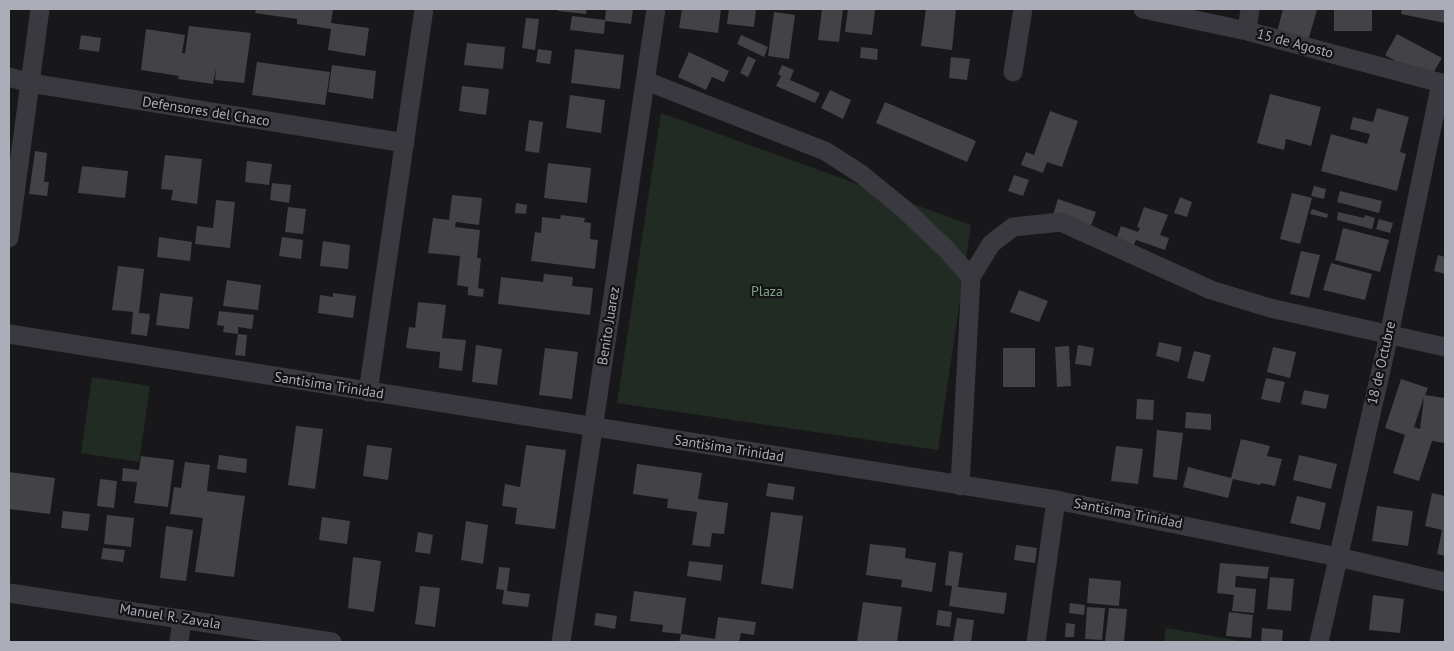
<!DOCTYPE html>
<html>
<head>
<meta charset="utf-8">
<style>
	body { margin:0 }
	#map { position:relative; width:1454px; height:651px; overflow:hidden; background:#18181a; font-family:"PT Sans",sans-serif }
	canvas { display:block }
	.frame { position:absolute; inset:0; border:10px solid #abadb9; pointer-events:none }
</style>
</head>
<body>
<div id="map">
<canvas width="1454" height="651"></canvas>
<div class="frame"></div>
</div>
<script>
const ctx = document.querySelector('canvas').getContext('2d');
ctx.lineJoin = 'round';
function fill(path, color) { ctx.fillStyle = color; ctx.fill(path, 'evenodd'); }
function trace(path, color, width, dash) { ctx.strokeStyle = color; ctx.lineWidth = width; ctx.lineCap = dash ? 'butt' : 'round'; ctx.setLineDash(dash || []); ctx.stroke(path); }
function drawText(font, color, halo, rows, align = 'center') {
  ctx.font = font + ' "PT Sans",sans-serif'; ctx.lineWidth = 4.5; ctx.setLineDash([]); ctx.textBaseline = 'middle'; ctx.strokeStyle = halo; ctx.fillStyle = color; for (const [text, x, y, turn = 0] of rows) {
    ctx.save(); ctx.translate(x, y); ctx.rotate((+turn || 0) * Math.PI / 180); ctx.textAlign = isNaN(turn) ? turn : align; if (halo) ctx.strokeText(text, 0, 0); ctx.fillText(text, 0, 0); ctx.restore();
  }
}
fill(new Path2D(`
	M661,113L971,225L938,450L617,403Z
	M92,377L150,386L139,462L81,453Z
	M1166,628L1246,642H1164Z`), '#222a24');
fill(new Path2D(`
	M256,9L333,10L331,23L369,28L365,56L328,50L331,29L297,24V19L255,13Z
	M558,9H587L586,14L558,11Z
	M606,9H633L631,24L605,21L604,34L570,30L572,16L605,20Z
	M682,9H721L718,33L679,28Z
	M729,9H756L754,27L727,24Z
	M822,9H843L839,42L818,40Z
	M848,9L875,10L872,35L845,32Z
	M926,9H956L952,50L921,46Z
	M1283,9L1317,10L1308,41L1277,32Z
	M1334,9H1372V31H1334Z
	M1402,9H1445V23L1401,14Z
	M774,12L795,15L789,59L768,56Z
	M526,18L539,19L535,50L522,48Z
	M189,26L251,33L244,83L215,80L216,68L213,84L178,79L179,76L141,70L146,29L185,35L182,53H185Z
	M1397,34L1442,58L1429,80L1385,55Z
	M81,35L101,38L99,52L79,49Z
	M741,35L768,47L764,57L737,44Z
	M467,43L505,47L503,69L464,65Z
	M861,47L878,49L877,60L860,58Z
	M538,49L552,51L550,64L536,62Z
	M575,49L624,55L620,89L571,83Z
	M689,52L729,71L724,82L712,77L706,90L678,77Z
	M748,56L756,60L748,77L740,73Z
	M951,57L970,59L967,80L949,78Z
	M257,62L330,72L325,105L252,95Z
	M332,65L376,71L373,99L328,92Z
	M782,65L794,70L790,80L820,93L815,103L776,86L781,76L778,74Z
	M462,86L489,89L486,115L459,111Z
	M830,90L851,100L843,119L821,108Z
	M1270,94L1321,107L1311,146L1286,139L1284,150L1257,143Z
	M570,95L605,100L601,133L566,128Z
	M885,102L976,141L967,162L876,123Z
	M1377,108L1409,117L1400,152L1406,154L1397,191L1321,171L1331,134L1367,144L1370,134L1350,129L1353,117L1373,122Z
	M1050,111L1078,121L1062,167L1047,162L1043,173L1021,165L1026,152L1034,155Z
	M529,120L543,122L539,153L525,151Z
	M35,151L47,153L44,182H49L47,196L29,194Z
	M165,155L202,159L197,204L171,200L173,190L161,189Z
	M247,161L272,164L269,185L245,182Z
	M548,163L591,168L587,203L544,198Z
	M82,166L128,171L125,198L78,193Z
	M1014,175L1029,180L1023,196L1008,191Z
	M272,183L291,185L289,203L270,200Z
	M1314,186L1326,189L1324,199L1311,196Z
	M1340,191L1382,201L1379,213L1337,202Z
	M1292,193L1312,198L1300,244L1280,239Z
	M452,195L482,198L479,225L456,222L455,227L480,230L477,258H481L478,288L484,289L483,297L468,295V287L457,285L460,256L428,253L433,218L449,220Z
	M1180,197L1192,202L1187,217L1174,213Z
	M1058,199L1096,212L1090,228L1053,215Z
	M216,200L235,202L230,248L195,244L197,226L213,228Z
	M516,203L527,205L526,214L515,213Z
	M288,207L306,209L303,234L285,232Z
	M1144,207L1168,215L1160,235L1169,238L1165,250L1136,240L1132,249L1115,243L1121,226L1138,232L1140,228L1137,227Z
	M1312,209L1328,214L1327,218L1310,214Z
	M1338,212L1364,218L1365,215L1375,218L1372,229L1337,220Z
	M561,215L585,218L584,222L591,223L590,239L598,240L595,269L531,261L535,232L541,233L542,217L560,219Z
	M1379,219L1393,223L1390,233L1376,229Z
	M1343,228L1389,240L1380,272L1335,260Z
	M159,237L192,242L190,261L157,257Z
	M282,237L303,240L301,259L279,256Z
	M323,241L350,245L348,269L320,266Z
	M1301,251L1320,255L1309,298L1290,294Z
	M1438,255L1445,257V274L1434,271Z
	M1331,263L1372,274L1365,300L1323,290Z
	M118,266L144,269L139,313L150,314L147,336L131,334L133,312L112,310Z
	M544,274L573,277L572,286L593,288L590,315L498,304L501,277L543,282Z
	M227,280L261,285L258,310L223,306Z
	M1019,290L1048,301L1039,322L1010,312Z
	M160,293L193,297L189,329L156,325Z
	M333,293L356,296L353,318L318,313L320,295L333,297Z
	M418,302L446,305L442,338L466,340L462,371L439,368L440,352L406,348L409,327L415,328Z
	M219,311L254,315L252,329L238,327V334L223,332L224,326L217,325Z
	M238,334L247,335L245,356L235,355Z
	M1159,342L1182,347L1179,362L1156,356Z
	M476,345L502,349L497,385L472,382Z
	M1078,345L1094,348L1091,366L1075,364Z
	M1069,346L1071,386L1057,387L1055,347Z
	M1273,347L1296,352L1290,378L1267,372Z
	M545,348L578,352L572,399L539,395Z
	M1003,348H1035V387H1003Z
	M1194,351L1211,355L1204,382L1187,378Z
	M1266,378L1285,382L1280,403L1261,399Z
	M1401,379L1428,388L1425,395L1445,398V443L1432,441L1419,481L1393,473L1405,435L1385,428ZM1424,397L1420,429L1414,427Z
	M1304,390L1329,395L1326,409L1301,404Z
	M1137,399L1154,400L1153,420L1136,419Z
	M1186,412L1211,414V430L1185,428Z
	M296,426L323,429L315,489L288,485Z
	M1157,430L1183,433L1177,480L1153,477Z
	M1241,439L1270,446L1267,456L1282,459L1275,486L1261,483L1260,485L1233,479L1228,498L1183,487L1188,467L1231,478Z
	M367,445L392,448L388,480L363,476Z
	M526,445L566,450L555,529L515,524L517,508L502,506L505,484L520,487Z
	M1116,446L1143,449L1138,484L1111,481Z
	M219,455L247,459L246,473L217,469Z
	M1299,455L1337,464L1331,489L1293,480Z
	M141,456L174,460L168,507L134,503Z
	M185,462L210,465L207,491L245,496L234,577L195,572L203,518L170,514L174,487L181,488Z
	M637,464L702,473L698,499L728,503L724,534L712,533L710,547L692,545L697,512L667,508L668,499L633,494Z
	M123,468L139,470L137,482L122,481Z
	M9,472L55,478L50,514L9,509Z
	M100,479L117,481L114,508L97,506Z
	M768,483L795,487L793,500L766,496Z
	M1432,493L1445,496V556L1437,554L1442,530L1425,526Z
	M1297,496L1326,503L1320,530L1290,523Z
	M1377,506L1413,511L1408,546L1372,541Z
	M63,511L90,514L88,531L61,528Z
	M771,512L803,516L793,589L761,584Z
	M107,515L134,518L131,547L104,544Z
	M322,517L350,521L347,544L319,540Z
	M466,521L488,525L483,564L461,560Z
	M166,526L193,530L186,581L160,578Z
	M418,532L433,535L430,554L415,552Z
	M870,544L906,548L905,558L936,563L932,592L901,587L902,580L866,575Z
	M1016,545L1037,548L1035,563L1014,560Z
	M103,548L125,550L123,562L101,559Z
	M949,551L963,553L958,587L1007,593L1004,614L949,606L952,586L945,585Z
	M353,557L381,561L374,612L348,608Z
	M689,561L723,565L721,581L687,576Z
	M1220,563L1269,567L1267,579L1236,576L1235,587L1256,589L1254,613L1232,611L1234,595L1217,593Z
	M499,567L510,568L507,591L530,594L528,607L502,604L504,590L496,589Z
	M1270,577L1294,579L1291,611L1267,609Z
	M1089,578L1121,581L1119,606L1087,603Z
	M420,586L440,588L435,627L415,624Z
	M634,591L686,598L681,634L662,632L663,625L630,621Z
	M1373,595L1404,599L1400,633L1369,630Z
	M863,602L902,607L897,642H857Z
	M1070,603L1085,605L1084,615L1069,613Z
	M1087,607L1105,608L1102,640L1085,639Z
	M1109,608L1127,609L1124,642L1105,641Z
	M938,610L952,612L950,627L936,625Z
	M1229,612L1253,615L1251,638L1226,636Z
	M596,613L617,616L615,629L594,625Z
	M718,617L756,622L754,635L741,633L739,642H679L681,634L715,639Z
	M957,618L974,620L971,642H953Z
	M1066,623L1075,624L1074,637H1065Z
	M1262,628L1283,630L1282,642H1261Z`), '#424247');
trace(new Path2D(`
	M1143,9L1247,31L1445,84
	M1247,31L1250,9
	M1013,72L1023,9
	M9,77L30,83L405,143
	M646,81L825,151L861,174L904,209L946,249L971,277L991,244L1013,227L1061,222L1211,290L1270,308L1445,347
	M9,238L40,9
	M9,334L1056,500L1338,557L1445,582
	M368,392L424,9
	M960,486L971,277
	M9,593L332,642
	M179,642L182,619
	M561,642L656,9
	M1036,642L1056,500
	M1319,642L1389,335L1441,83`), '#39393f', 19);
drawText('14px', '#abadb9', '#131315', [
	["15 de Agosto",1295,44,15],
	["Defensores del Chaco",206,112,9],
	["Benito Juarez",609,326,-81],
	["18 de Octubre",1382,363,-77],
	["Santisima Trinidad",329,386,9],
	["Santisima Trinidad",729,449,9],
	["Santisima Trinidad",1128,514,11],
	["Manuel R. Zavala",170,617,9]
]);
drawText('14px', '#82a488', '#131315', [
	["Plaza",767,292]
]);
</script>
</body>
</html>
